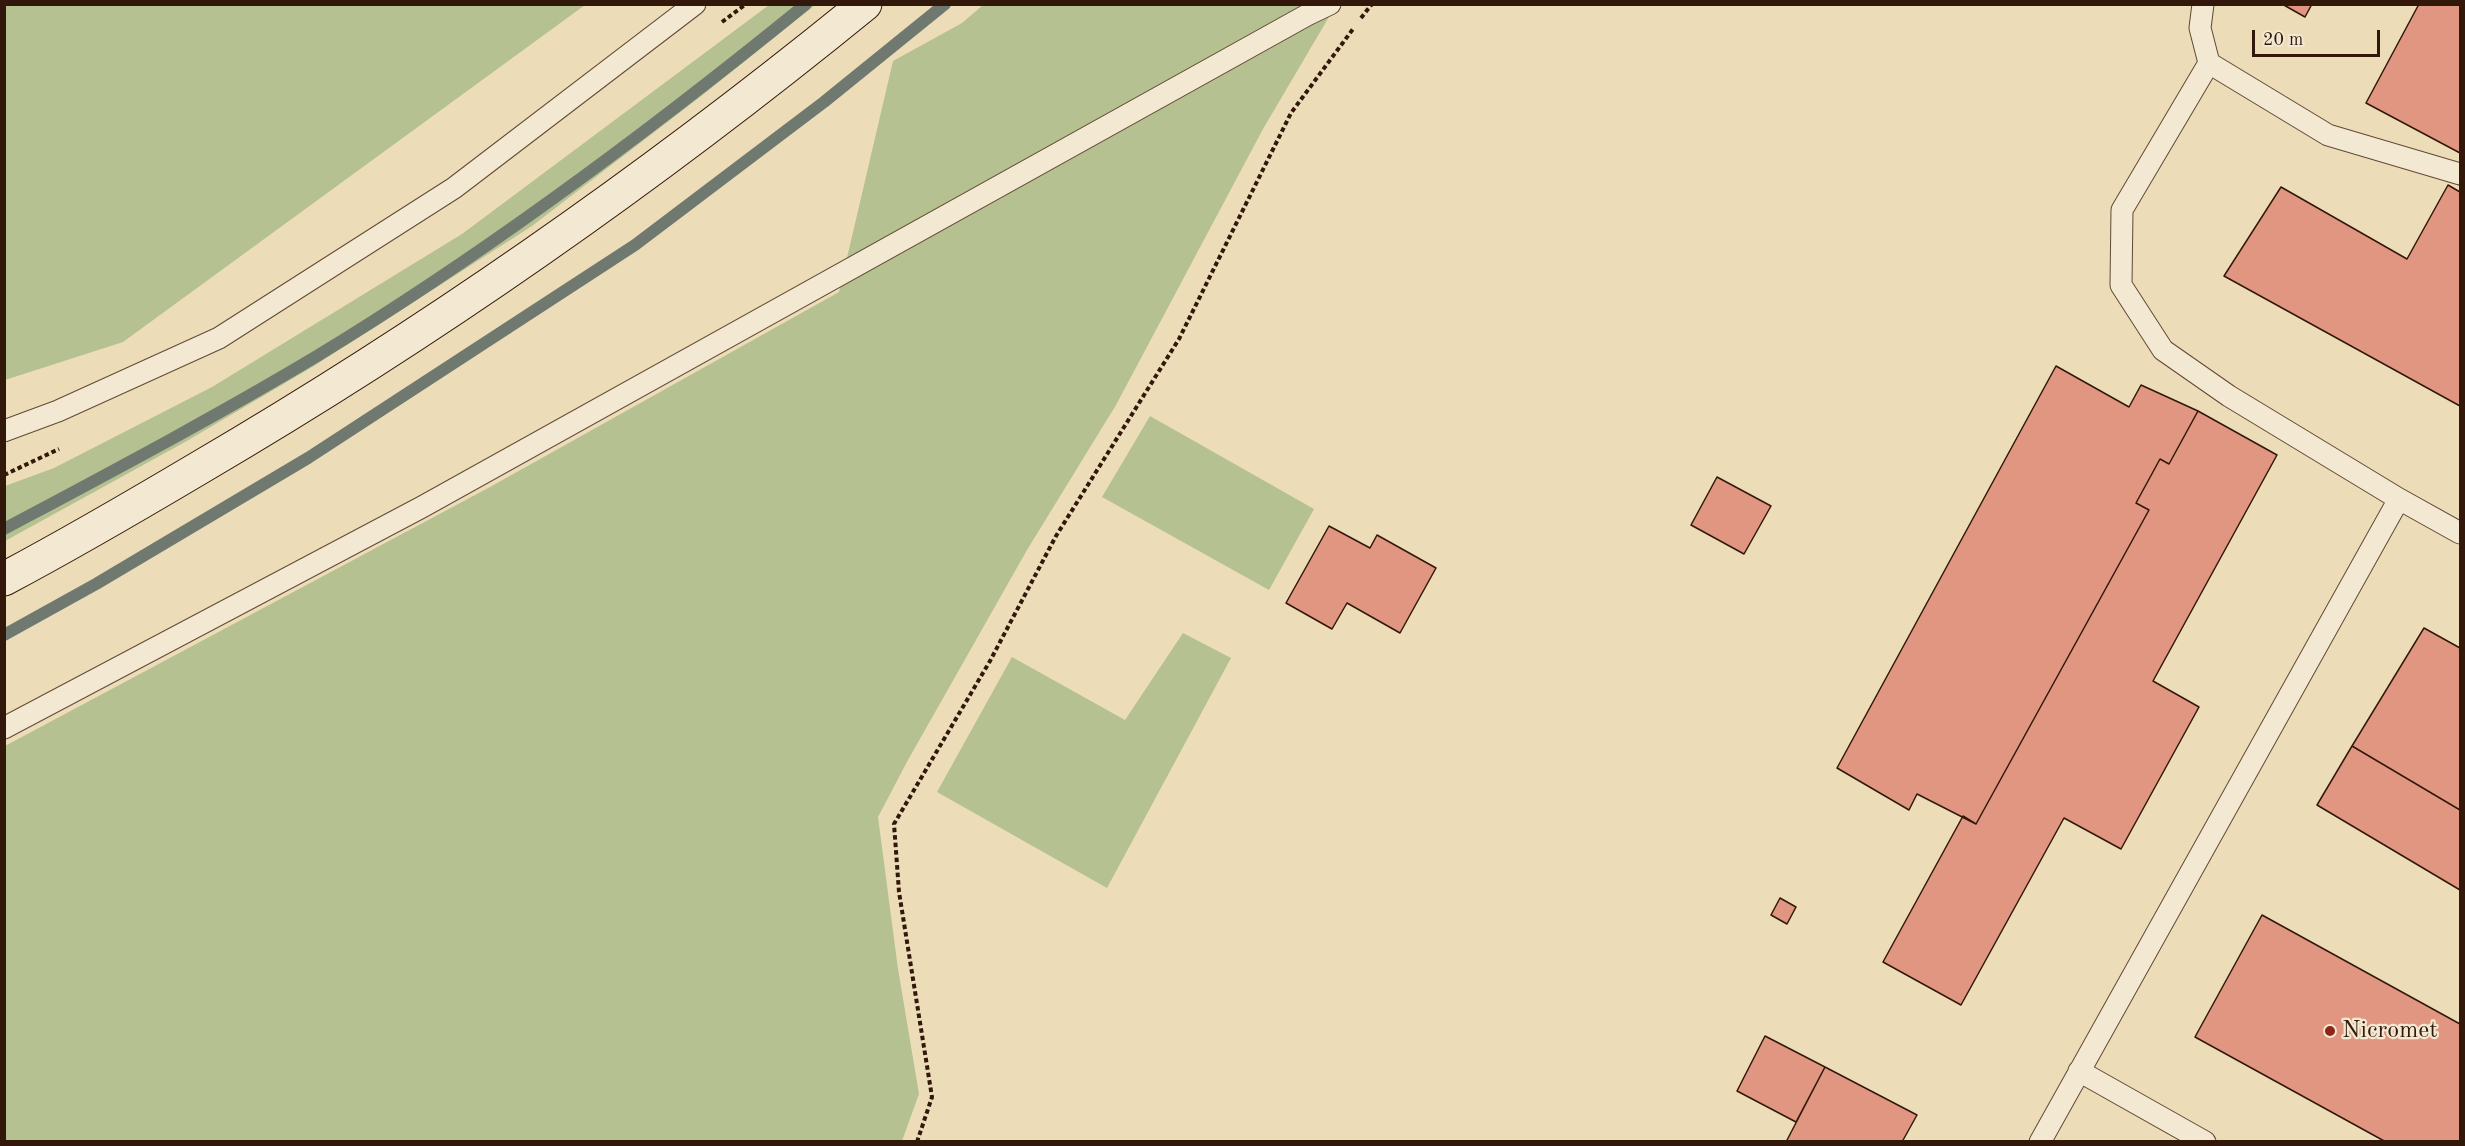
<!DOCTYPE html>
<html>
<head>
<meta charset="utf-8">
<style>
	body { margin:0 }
	#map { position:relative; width:2465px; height:1146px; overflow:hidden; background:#eddcb8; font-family:"Old Standard TT",serif }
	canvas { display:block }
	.frame { position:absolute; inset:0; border:6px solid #32180a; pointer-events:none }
	.scale { position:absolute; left:2252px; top:30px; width:128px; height:27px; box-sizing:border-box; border:3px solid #32180a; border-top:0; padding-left:8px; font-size:18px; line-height:21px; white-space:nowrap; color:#32180a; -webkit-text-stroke:4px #f3e8d1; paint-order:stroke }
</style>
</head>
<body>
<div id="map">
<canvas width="2465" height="1146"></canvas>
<div class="frame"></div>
<div class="scale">20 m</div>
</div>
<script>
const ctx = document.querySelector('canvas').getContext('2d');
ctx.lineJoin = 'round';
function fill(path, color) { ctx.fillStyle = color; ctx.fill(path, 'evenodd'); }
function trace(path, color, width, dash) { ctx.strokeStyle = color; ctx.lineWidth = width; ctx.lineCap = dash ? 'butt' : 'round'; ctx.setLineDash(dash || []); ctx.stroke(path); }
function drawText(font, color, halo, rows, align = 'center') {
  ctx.font = font + ' "Old Standard TT",serif'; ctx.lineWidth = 4.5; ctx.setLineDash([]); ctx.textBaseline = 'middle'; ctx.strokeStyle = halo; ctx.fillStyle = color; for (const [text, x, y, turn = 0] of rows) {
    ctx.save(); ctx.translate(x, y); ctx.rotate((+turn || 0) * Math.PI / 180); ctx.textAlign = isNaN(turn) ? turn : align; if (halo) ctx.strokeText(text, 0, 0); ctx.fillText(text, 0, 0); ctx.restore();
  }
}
fill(new Path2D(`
	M5,4H585V5L123,342L5,380Z
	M769,5H815L700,97L532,226L314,366L185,442L5,541V486L54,468L212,387L462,234Z
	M983,5H1336L1263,129L1116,405L1027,550L908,760L878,817L898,969L919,1094L902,1141L5,1142V746L490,487L839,292L893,61L962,23Z
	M1150,416L1314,509L1269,590L1102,497Z
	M1183,633L1231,658L1107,888L937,792L1012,657L1125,720Z`), '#b5c191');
trace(new Path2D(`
	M4,529C109,473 215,417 317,356C488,252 650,131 806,4
	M4,635L96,584L308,458L635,245L824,102L945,4`), '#70796f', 12);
const building = new Path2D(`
	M2282,4H2312L2305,17Z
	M2419,4H2460V153L2366,103Z
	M2448,185L2460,192V406L2224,276L2281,187L2407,259Z
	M2056,366L2129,407L2141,385L2198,411L2169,464L2160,459L2136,503L2149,510L1976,824L1917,794L1909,810L1837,768Z
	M2198,411L2277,455L2153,681L2199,707L2121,849L2064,818L1961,1005L1883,962L1963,816L1976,824L2149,510L2136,503L2160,459L2169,464Z
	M1717,477L1771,506L1744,554L1691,525Z
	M1329,526L1370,548L1377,535L1436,568L1400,633L1347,603L1332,629L1286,603Z
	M2424,628L2460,648V810L2352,746Z
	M2352,746L2460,810V890L2317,805Z
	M1780,898L1796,907L1787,924L1771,915Z
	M2262,915L2460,1024V1142H2386L2195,1037Z
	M1765,1036L1825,1067L1796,1122L1737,1091Z
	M1825,1067L1917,1115L1902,1142H1786Z`);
fill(building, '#e09681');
trace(building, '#32180a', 1.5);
const service = new Path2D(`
	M2203,4L2200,28L2209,63
	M4,431L58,411L219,338L454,188L695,4
	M2399,499L2229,396L2163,350L2121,285L2122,210L2209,63L2328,135L2460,174
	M4,728L422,507L1307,15L1330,4
	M2079,1071L2205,1142
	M2040,1142L2399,499L2460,533`);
const secondary = new Path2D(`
	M4,579C70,544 135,506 199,468C433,331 654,176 865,4`);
trace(service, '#614936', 23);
trace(secondary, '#32180a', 35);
trace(new Path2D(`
	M1361,18L1372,4
	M722,22L746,4
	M4,475L59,449
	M917,1142L932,1097L899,892L894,824L990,661L1056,536L1179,339L1291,113L1353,29`), '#32180a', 4, [4.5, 3]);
trace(service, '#f3e8d1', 21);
trace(secondary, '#f3e8d1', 33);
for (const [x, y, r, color] of [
	[2330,1031,6,"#8f2418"]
]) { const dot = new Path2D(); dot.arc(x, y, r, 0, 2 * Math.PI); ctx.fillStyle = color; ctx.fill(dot); trace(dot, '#f3e8d1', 2); }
drawText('24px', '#32180a', '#f3e8d1', [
	["Nicromet",2342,1031]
], 'left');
</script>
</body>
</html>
